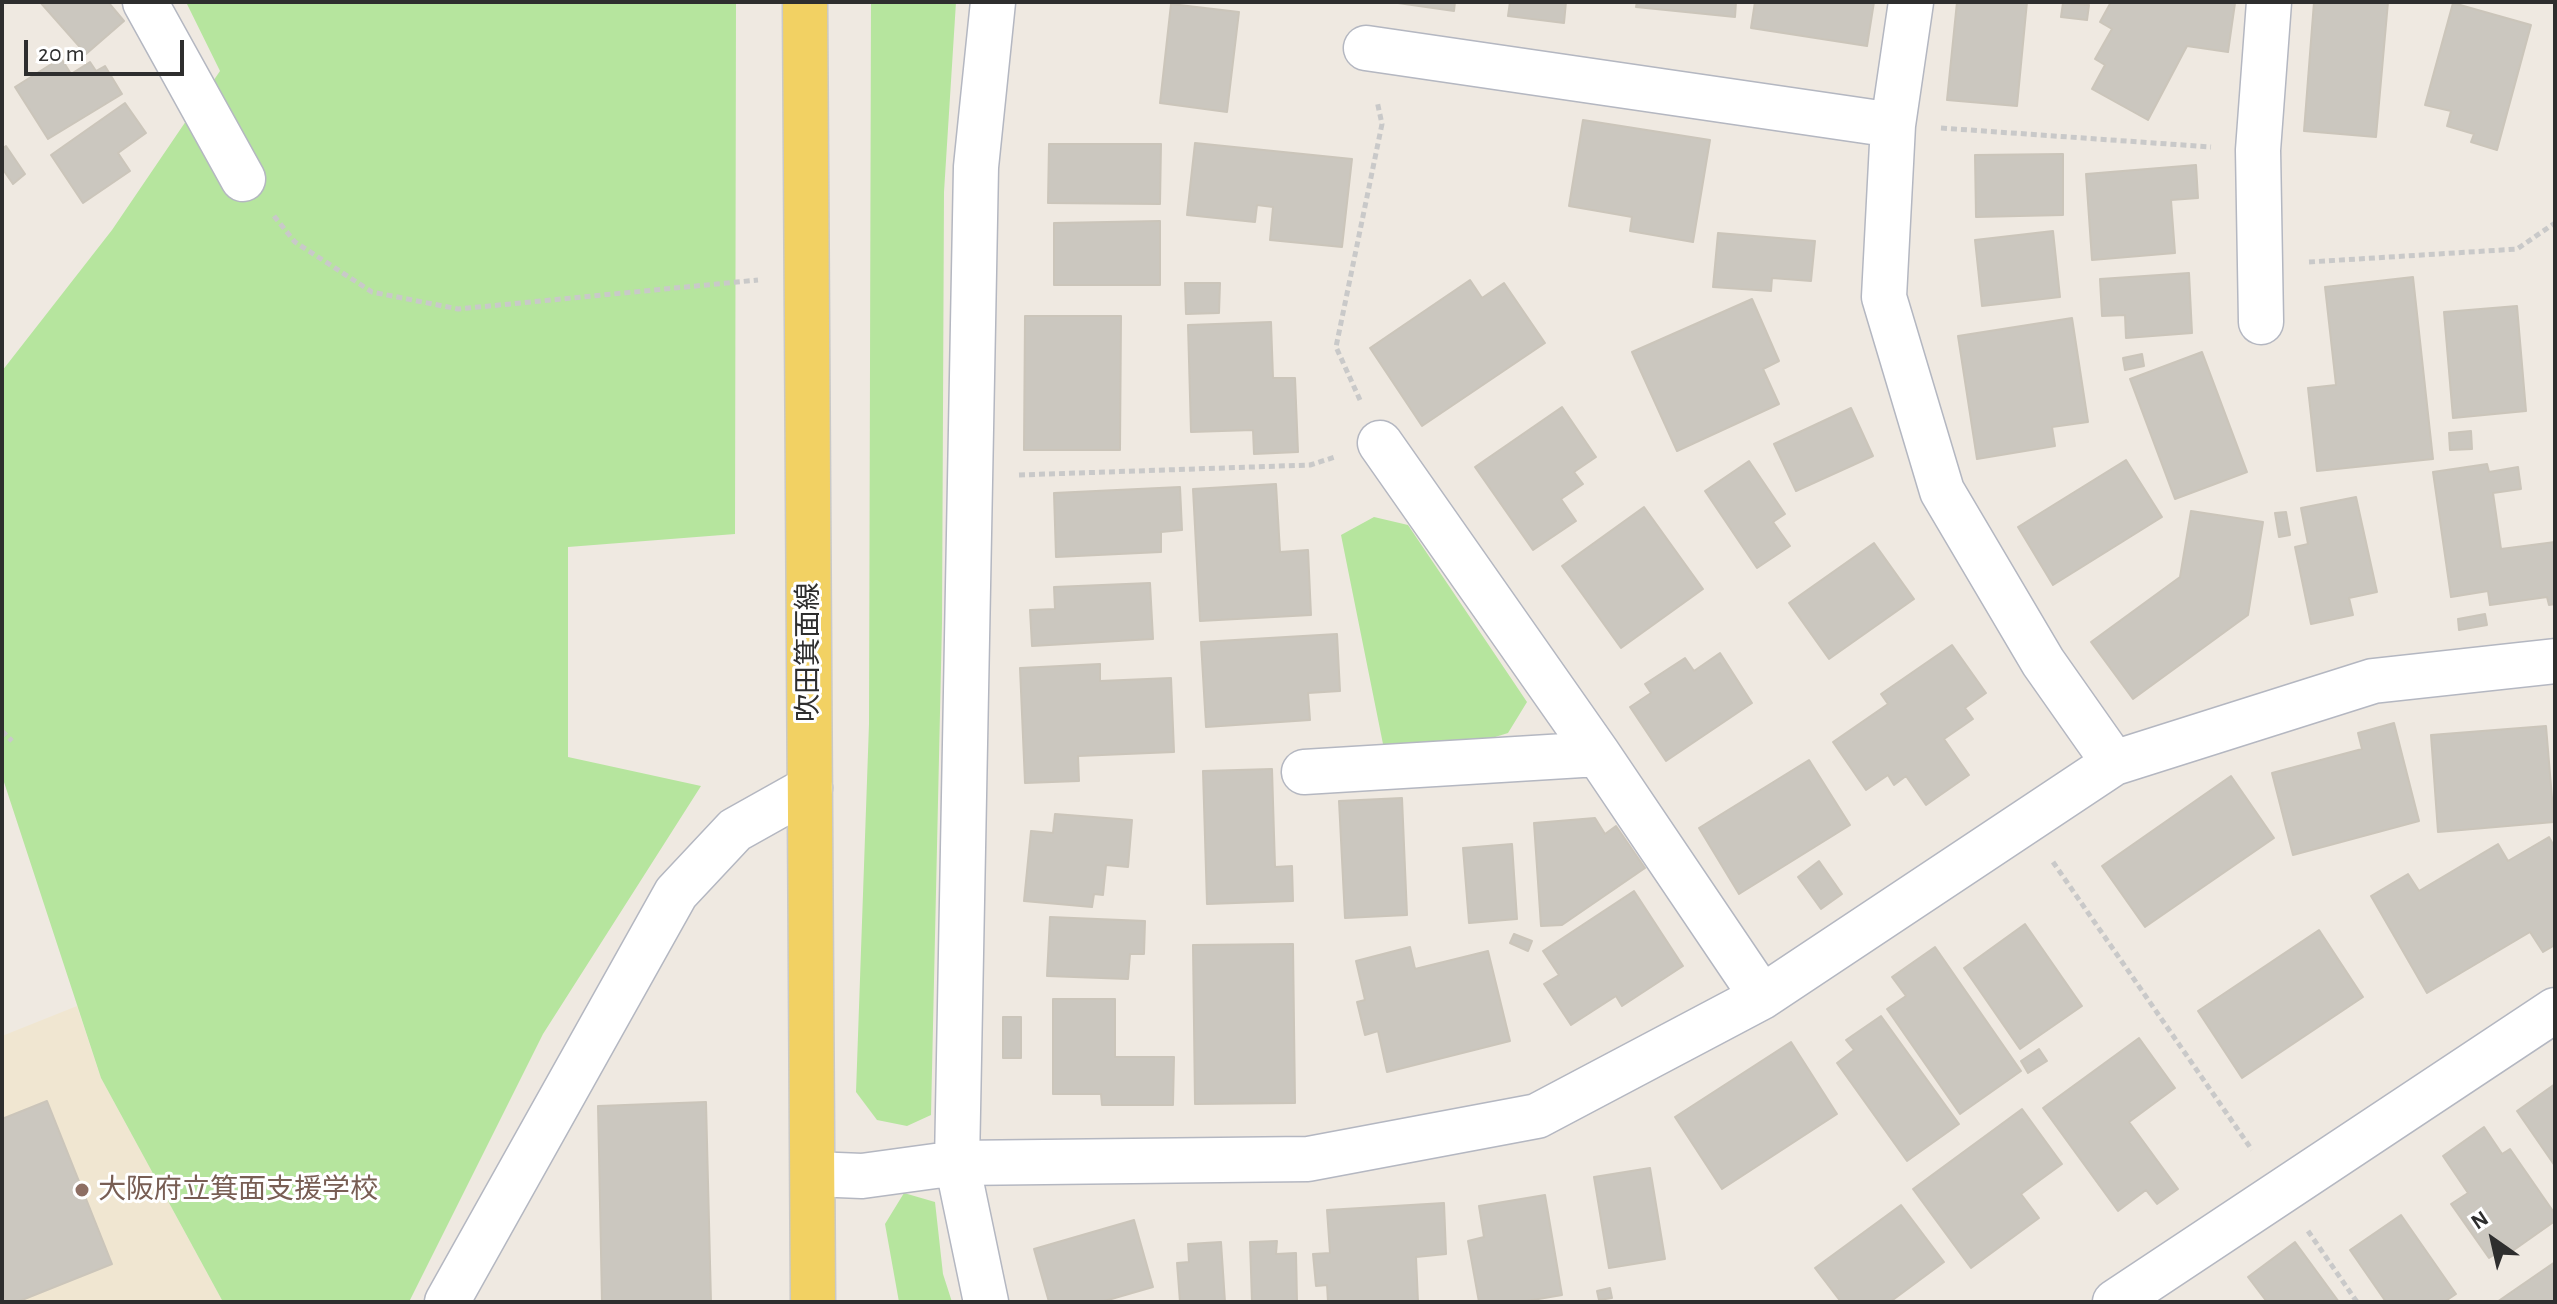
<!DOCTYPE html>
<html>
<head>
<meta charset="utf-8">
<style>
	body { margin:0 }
	#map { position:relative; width:2557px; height:1304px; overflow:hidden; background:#efe9e1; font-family:"Alegreya Sans",sans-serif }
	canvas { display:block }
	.frame { position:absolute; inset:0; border:4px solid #2e2e2e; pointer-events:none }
	.north { position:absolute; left:2453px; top:1200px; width:80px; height:80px; -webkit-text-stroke:6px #fff; paint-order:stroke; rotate:326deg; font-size:22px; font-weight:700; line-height:32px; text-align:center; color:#2e2e2e }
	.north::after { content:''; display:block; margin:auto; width:28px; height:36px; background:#2e2e2e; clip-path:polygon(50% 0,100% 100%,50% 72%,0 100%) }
	.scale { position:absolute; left:24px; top:40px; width:160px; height:36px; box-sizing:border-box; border:4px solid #2e2e2e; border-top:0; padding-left:10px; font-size:24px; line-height:28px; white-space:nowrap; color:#2e2e2e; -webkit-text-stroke:6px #fff; paint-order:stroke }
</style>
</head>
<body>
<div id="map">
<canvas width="2557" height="1304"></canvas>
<div class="frame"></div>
<div class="north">N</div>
<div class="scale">20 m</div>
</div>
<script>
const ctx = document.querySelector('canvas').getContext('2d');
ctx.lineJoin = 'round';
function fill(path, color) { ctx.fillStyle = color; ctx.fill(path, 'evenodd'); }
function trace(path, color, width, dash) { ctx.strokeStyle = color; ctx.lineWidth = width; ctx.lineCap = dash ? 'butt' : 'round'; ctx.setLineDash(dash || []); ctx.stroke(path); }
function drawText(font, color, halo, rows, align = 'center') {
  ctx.font = font + ' "Alegreya Sans","Noto Sans JP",sans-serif'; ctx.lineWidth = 6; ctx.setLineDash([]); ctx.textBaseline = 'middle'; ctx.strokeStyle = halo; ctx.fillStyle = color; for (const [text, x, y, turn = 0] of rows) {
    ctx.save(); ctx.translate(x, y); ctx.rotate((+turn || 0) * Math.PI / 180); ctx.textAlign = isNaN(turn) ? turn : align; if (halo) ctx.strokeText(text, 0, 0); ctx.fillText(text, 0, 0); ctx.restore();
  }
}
fill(new Path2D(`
	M77,1006L101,1078L223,1302H2V1036Z`), '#f0e6d1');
fill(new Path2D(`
	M186,2H736L735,534L568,547V757L701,786L543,1034L409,1302H223L101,1078L2,776V371L112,230L220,71Z
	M871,2H956L944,192L942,623L931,1115L907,1126L877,1120L856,1092L869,724Z
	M1374,517L1408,525L1527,702L1508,733L1476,743L1383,744L1341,535Z
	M904,1193L935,1202L943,1274L952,1302H899L885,1224Z`), '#b6e59e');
const building = new Path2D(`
	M40,2H108L124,21L86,54Z
	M1391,2H1455L1454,11Z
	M1510,2H1566L1564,23L1508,16Z
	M1637,2H1736L1735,17L1636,7Z
	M1755,2H1874L1867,46L1751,28Z
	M1957,2H2027L2017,106L1947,100Z
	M2111,2L2235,3L2228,52L2187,46L2148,120L2092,89L2105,65L2095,59L2112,29L2100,22Z
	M2314,2H2388L2376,137L2304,131Z
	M2063,3L2089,5L2087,20L2061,17Z
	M2453,3L2531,25L2497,150L2471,142L2474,134L2447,126L2451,111L2425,105Z
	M1171,4L1239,12L1227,112L1160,103Z
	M61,58L71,74L90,62L96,71L105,66L122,94L48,139L15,87Z
	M125,103L146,133L118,153L130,171L83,203L51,155Z
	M1583,120L1710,140L1693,242L1630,231L1632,217L1569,206Z
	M1195,143L1352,159L1342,247L1270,240L1273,207L1257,205L1255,222L1187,215Z
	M1049,144H1161L1160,204L1048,203Z
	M6,146L25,174L13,184L2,168V149Z
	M2063,154V215L1976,217L1975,155Z
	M2196,165L2198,198L2171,200L2175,253L2092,260L2086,174Z
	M1160,221V285H1054V223Z
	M2053,231L2060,297L1982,306L1975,240Z
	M1718,233L1815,241L1811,281L1772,278L1771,291L1713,287Z
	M2189,273L2192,333L2126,338L2125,315L2102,316L2100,279Z
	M2413,277L2433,459L2317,471L2308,388L2336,385L2325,287Z
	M1470,280L1482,298L1504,283L1545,343L1422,426L1370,348Z
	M1185,283H1220L1219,313L1186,314Z
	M1752,299L1779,361L1763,369L1779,404L1677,451L1632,352Z
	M2517,306L2526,411L2453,418L2444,312Z
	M1025,316H1121L1120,450H1024Z
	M2072,318L2088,422L2052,427L2055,446L1977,459L1958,336Z
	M1271,322L1273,378H1295L1298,452L1254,454L1253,430L1191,432L1188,325Z
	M2202,352L2247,472L2175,499L2130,379Z
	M2142,354L2144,366L2125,370L2123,358Z
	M1562,407L1596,457L1574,472L1583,484L1561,499L1576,521L1533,550L1475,467Z
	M1851,408L1873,456L1796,491L1774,444Z
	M2471,431L2472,449L2450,450L2449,433Z
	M2126,460L2162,517L2053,585L2018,527Z
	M1749,461L1785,514L1773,522L1790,546L1757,568L1705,491Z
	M2487,464L2489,472L2518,467L2521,489L2493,493L2501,549L2555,542V604L2549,605L2547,597L2490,605L2488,591L2451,597L2433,472Z
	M1276,484L1280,552L1308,550L1311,615L1200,621L1193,489Z
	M1180,487L1182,530L1161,532V552L1056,557L1054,493Z
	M2356,497L2377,592L2349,598L2353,615L2311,624L2295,547L2308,544L2301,508Z
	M1644,507L1703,589L1621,648L1562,566Z
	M2191,511L2263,522L2248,615L2133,699L2091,642L2180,577Z
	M2286,512L2290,535L2279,537L2275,513Z
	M1874,543L1914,599L1829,659L1789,603Z
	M1150,583L1153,639L1032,646L1030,610L1055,609L1054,587Z
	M2485,614L2487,625L2459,630L2458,619Z
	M1337,634L1340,691L1308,693L1310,720L1206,727L1201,642Z
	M1952,645L1986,693L1965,708L1973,719L1944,739L1969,775L1926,805L1906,776L1894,785L1888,775L1866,790L1833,742L1888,704L1881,694Z
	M1720,653L1752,703L1666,761L1630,707L1651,693L1645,684L1685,658L1694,671Z
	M1100,664V681L1171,678L1174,752L1078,756L1079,781L1025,783L1020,668Z
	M2394,723L2419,821L2293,855L2272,773L2362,749L2358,733Z
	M2546,726L2554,822L2438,832L2431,735Z
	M1809,760L1850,825L1739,894L1699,828Z
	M1272,769L1275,867L1292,866L1293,901L1207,904L1203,771Z
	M2231,776L2274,838L2145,927L2102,866Z
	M1402,798L1407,915L1345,918L1339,801Z
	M1055,814L1132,820L1128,867L1106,865L1103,895L1094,894L1092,907L1024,901L1031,831L1053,833Z
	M1595,818L1605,834L1616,826L1645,868L1562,925L1541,926L1534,823Z
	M2549,837L2555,848V945L2543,952L2530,932L2427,993L2371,896L2408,874L2419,891L2498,844L2508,861Z
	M1512,844L1517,919L1469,923L1463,848Z
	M1819,861L1842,894L1821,909L1798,877Z
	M1634,891L1683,966L1622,1006L1616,996L1571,1025L1544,984L1559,975L1543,951Z
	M1050,917L1145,921L1144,954H1130L1128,979L1047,976Z
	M2025,924L2082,1006L2020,1049L1964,968Z
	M2319,930L2363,997L2242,1078L2198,1011Z
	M1514,934L1532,941L1528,951L1510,943Z
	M1293,944L1295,1103L1195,1104L1193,945Z
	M1410,947L1415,969L1488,951L1510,1041L1387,1072L1378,1031L1365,1035L1357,1002L1365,1000L1356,961Z
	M1935,947L2021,1071L1960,1114L1887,1009L1906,996L1892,977Z
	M1053,999H1115V1057H1174L1173,1105H1102L1101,1094H1053Z
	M1881,1016L1959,1124L1907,1161L1837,1063L1854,1050L1846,1040Z
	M1003,1017H1021V1058H1003Z
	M2139,1038L2175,1088L2129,1122L2178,1189L2157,1204L2146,1190L2118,1211L2043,1108Z
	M1791,1042L1837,1114L1722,1189L1675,1117Z
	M2039,1049L2047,1061L2028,1073L2021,1061Z
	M2555,1084V1166L2517,1111Z
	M47,1101L112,1264L17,1302H2V1119Z
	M706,1102L711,1302H602L598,1106Z
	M2022,1109L2062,1164L2021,1194L2039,1218L1971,1268L1913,1189Z
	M2484,1127L2502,1154L2510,1149L2555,1214V1221L2511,1252L2507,1246L2489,1258L2451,1204L2468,1193L2443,1156Z
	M1650,1168L1665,1259L1609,1268L1594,1177Z
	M1545,1195L1562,1295L1521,1302H1479L1468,1241L1484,1237L1479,1206Z
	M1444,1203L1446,1254L1416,1257L1418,1302H1328L1327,1285L1316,1286L1313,1254L1330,1253L1327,1210Z
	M1901,1205L1944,1262L1890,1302H1841L1815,1268Z
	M2401,1215L2456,1294L2444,1302H2386L2350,1250Z
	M1134,1220L1153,1287L1101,1302H1049L1034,1249Z
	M1277,1241L1276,1254L1296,1253L1297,1302H1252L1250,1242Z
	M1221,1242L1225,1302H1180L1177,1263L1189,1262L1188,1244Z
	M2295,1242L2339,1302H2267L2248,1277Z
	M2555,1262V1302H2497Z
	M1610,1288L1612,1298L1599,1300L1597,1291Z`);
fill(building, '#cbc7bf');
trace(building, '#cbc5ba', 2);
const minor = new Path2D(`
	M145,2L243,179
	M1911,2L1893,125L1884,297L1942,491L2043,662L2114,763
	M1366,48L1893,125
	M2261,322L2258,150L2269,2
	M1380,443L1598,754L1762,997
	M1304,772L1598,754
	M813,1174L862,1176L957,1163L1308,1159L1537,1116L1762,997L2114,763L2373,681L2555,661
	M447,1302L676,893L735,830L810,788
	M986,1302L957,1163L976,167L993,2
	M2115,1302L2555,1010`);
const major = new Path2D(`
	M805,2L813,1302`);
trace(minor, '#b4b7c1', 47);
trace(major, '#c9c9c9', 47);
trace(new Path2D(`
	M1941,128L2211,147
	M274,216L295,242L372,292L458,309L758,280
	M2309,262L2517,249L2555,223
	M1360,400L1336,347L1382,124L1377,101
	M1019,475L1310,465L1335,457
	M2,731L12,741
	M2053,862L2252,1150
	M2308,1231L2357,1302`), '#c9c9c9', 5, [6, 4]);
trace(minor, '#fff', 44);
trace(major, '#f2d163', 44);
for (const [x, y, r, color] of [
	[82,1190,8,"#8d6e63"]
]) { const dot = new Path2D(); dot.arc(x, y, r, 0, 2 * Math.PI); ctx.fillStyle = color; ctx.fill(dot); trace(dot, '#fff', 3); }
drawText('28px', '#2e2e2e', '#fff', [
	["吹田箕面線",809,652,-90]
]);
drawText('28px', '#785e54', '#fff', [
	["大阪府立箕面支援学校",98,1190]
], 'left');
</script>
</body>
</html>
